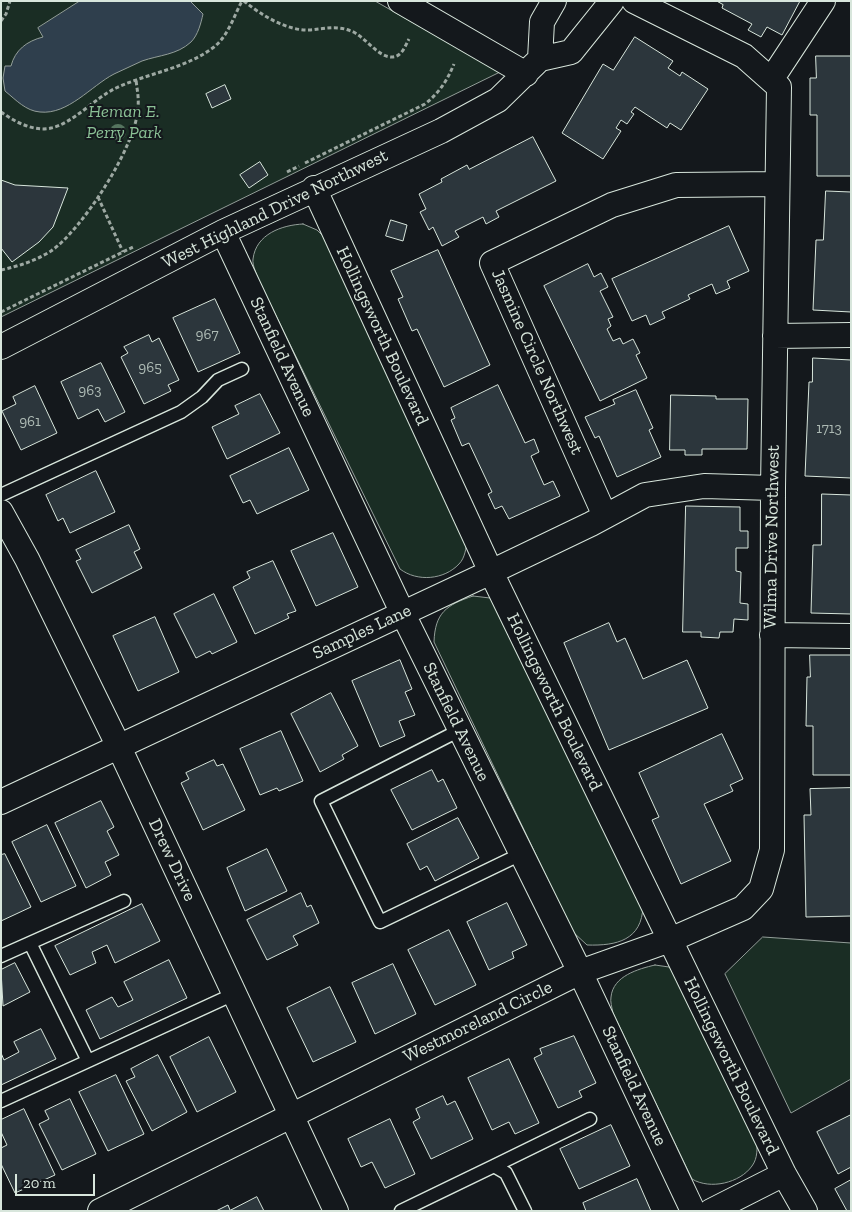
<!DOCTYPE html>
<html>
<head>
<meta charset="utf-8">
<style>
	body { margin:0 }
	#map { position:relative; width:852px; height:1212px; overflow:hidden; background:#14181c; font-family:"Zilla Slab",serif }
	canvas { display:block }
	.frame { position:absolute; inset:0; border:2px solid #d8e6dc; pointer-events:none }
	.scale { position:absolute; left:15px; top:1174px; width:80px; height:22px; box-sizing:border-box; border:2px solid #d8e6dc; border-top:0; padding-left:6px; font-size:15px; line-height:18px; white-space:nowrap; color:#d8e6dc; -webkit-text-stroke:4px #14181c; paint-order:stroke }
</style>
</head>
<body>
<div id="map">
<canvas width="852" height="1212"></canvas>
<div class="frame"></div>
<div class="scale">20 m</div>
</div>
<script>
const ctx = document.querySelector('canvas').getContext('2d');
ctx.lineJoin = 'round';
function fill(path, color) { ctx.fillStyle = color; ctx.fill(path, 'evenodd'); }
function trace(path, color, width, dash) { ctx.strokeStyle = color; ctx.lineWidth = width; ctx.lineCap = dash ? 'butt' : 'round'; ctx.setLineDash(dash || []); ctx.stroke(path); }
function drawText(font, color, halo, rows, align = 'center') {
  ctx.font = font + ' "Zilla Slab",serif'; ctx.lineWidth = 4; ctx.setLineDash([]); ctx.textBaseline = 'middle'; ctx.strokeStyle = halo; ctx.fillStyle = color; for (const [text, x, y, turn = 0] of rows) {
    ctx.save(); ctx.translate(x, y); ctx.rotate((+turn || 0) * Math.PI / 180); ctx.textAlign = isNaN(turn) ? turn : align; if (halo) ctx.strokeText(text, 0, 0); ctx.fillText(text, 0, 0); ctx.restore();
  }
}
const green = new Path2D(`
	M1,1H375L500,72L1,317Z
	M303,224L317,230L326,239L467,541C466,548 465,558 459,564C444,580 417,582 400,569L259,281C257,275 252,265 253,259C256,234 282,225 303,224Z
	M473,596L490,598L499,604L643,906C642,940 617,946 587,945L573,932L434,642C435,613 446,605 473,596Z
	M763,937L851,943V1079L791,1113L725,974Z
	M655,965L669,967L679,978L757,1139C757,1148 758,1158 752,1166C740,1183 710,1190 692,1179L613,1013C612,1008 610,1001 611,997C613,976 638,969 655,965Z`);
fill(green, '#1a2d24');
trace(green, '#939e99', 1);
const water = new Path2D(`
	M80,1H190L203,14C201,23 198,35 191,42C177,55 159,55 142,61C133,65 123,70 114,74C91,86 68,115 40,112C26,111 16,100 5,91L3,78L5,66H11C15,50 27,41 43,37L38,28Z`);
fill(water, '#2f3f4d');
trace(water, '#939e99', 1);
const building = new Path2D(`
	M717,1H800L782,35L767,27L761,37L748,30L752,24L722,8L723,5Z
	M635,37L673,61L668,68L680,76L682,72L708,89L681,130L670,123L667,128L635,107L631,112L634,114L627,124L621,120L616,128L621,131L603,159L562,133L603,64L613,70Z
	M816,56H851V176H817V115H810V78H816Z
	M225,85L231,99L212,108L206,94Z
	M533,137L556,181L496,211L499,217L486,224L483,217L455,231L459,237L442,246L433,227L429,230L420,212L426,209L419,194L442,182L441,179L467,165L469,169Z
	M260,162L268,175L249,188L240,175Z
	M1,180L15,185L68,188L53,227L39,242L12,262L1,248Z
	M826,191L851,192V312L813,310L816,240H823Z
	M391,220L407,225L403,241L386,236Z
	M729,226L749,271L727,281L730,288L716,294L712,284L688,295L690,299L662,312L665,318L650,325L646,315L632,321L612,279Z
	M438,250L490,365L444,387L417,329L412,331L398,299L403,297L391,271Z
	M588,264L594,277L601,273L608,287L600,291L613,317L608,319L611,326L607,329L613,341L620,338L623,344L633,339L640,353L636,355L647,378L600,401L544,286Z
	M215,299L240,353L198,372L173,318Z
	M149,335L152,342L159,338L179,380L168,385L171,391L144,404L121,357L128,353L124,347Z
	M813,358L851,360V478L805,476L809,382H812Z
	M101,363L125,412L105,422L98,409L78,419L61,382Z
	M498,385L525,443L534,439L539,452L531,456L544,485L553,481L560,496L509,519L502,506L495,509L488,494L492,492L469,443L462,446L451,420L455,418L451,408Z
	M35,386L57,433L21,450L2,411L16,404L13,397Z
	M636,390L653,428L649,430L661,457L617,477L599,436L595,438L585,417L615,404L613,400Z
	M260,394L280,433L227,459L212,427L239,414L235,406Z
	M671,395L716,396V399H748L747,449H702V455H685V450H670Z
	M289,448L309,490L257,514L250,500L243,503L230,476Z
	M96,471L115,512L70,533L63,518L58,521L46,495Z
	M822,494L851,495V614L811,613L813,545H821Z
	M686,506L740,507V531H748V548H736V571L741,572L740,603L748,604V620L734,619L733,632H720L719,638L701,637V632H683Z
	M129,525L140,549L134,552L142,568L92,593L76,561L81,559L76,550Z
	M333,533L358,587L316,606L291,551Z
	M273,561L296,611L287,614L289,618L255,634L233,587L250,578L247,572Z
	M214,594L237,642L212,654L210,651L196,658L174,614Z
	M155,617L179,672L138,691L113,636Z
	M609,623L617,642L625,638L643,679L687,660L708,708L609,750L564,643Z
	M810,655H851V775H813V726H806L807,677H810Z
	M400,660L412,689L405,692L415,715L399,721L405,736L380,747L352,681Z
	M331,693L358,746L342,755L344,759L320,772L291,714Z
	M281,731L303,781L279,791L277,788L260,795L240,749Z
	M722,734L743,779L730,785L733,791L704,804L731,861L681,884L652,820L659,817L639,773Z
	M214,760L217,766L223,764L245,810L203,830L181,783L189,779L186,773Z
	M432,770L438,782L443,779L457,808L412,830L391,790Z
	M851,788V916L806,917L804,815H811L810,789Z
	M101,801L114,827L107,831L119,855L105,862L111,875L86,888L55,823Z
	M458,818L479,858L435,881L427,866L420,870L407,844Z
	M47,825L76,886L41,902L12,842Z
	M267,849L287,891L245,911L227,868Z
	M5,854L31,907L1,921V855Z
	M301,893L307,907L311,905L319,923L293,936L298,945L267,960L247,920Z
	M507,903L527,945L512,952L514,958L489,970L467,922Z
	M142,904L160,941L115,963L107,945L92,952L96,963L70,975L55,946Z
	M449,930L476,985L435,1005L408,950Z
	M169,960L187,998L100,1039L86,1010L112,997L118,1007L133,1000L124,982Z
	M15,963L30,992L3,1006L1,970Z
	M393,964L416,1014L375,1034L352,983Z
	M330,987L356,1042L313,1062L287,1008Z
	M41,1029L56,1059L1,1085V1053L4,1060L19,1052L14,1042Z
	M574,1036L596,1083L579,1091L582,1097L558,1108L534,1058L542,1054L540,1049Z
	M209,1037L236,1092L197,1112L170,1057Z
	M158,1055L187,1112L152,1131L126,1081L135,1077L131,1069Z
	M509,1059L539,1123L515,1134L509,1122L492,1130L468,1078Z
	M116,1075L144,1134L108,1151L79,1092Z
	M443,1096L447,1105L455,1101L473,1139L431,1159L413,1122L420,1118L416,1109Z
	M70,1099L96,1154L62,1170L39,1124L49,1119L45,1111Z
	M24,1109L55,1175L15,1193L1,1164V1148L7,1145L1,1132V1120Z
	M851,1115V1167L838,1174L817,1132Z
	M390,1119L415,1174L385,1188L372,1162L361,1167L348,1139Z
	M611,1125L630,1166L579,1189L560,1149Z
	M637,1179L651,1211H586L583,1203Z
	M851,1180V1211H847L835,1189Z
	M257,1197L264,1211H216L228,1205L230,1210Z`);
fill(building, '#2c363c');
trace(building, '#d8e6dc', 1);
const service = new Path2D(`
	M1,495L181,412L202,397L218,380L242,369
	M460,730L321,801L380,922L521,854
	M30,943L124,901
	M1,956L30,943L88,1061
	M1,1101L234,994
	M494,1166L590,1119
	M401,1211L494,1166L506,1173L525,1211`);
const minor = new Path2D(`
	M400,1L526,74
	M540,59L542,22L554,1
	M771,80L823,1
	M314,188L491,572L784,1174L805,1211
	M223,232L403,614L580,972L693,1211
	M775,336L851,335
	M1,347L223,232L441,131L498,100L540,59L571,52L612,1
	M1,512L27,559L118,745L336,1211
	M605,516L492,263L612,205L676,185L777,184
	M772,635L851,636
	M1,802L491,572L591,524L645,495L704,486L773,488
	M100,1211L580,972L670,940L743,908L761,889L772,850L773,488L779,87L744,56L634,1
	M711,1211L784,1174`);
trace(service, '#d8e6dc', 15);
trace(minor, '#d8e6dc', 26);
trace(new Path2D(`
	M244,1C261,15 287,31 309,30C325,29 336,25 351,31C365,36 377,57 392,57C402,57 405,46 409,39
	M1,21L6,14L10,1
	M1,112C15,122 34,132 51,128C72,124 95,98 116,88C148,73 185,69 214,47C228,36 234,16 242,1
	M305,163L425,104C439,93 447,81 454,64
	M287,172L299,166
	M98,197L123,252
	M1,270C19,266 35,261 51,251C82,230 137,145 138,107C139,98 137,89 136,80
	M1,312L133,247`), '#9da8a2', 3, [4, 2.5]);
trace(service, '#14181c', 12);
trace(minor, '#14181c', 24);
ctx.fillStyle = '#55745f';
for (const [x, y] of [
	[118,132]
]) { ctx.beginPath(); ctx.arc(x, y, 8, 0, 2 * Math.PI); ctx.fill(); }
drawText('15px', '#adbab4', null, [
	["967",207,335],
	["965",150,368],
	["963",90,391],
	["961",30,422],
	["1713",829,429]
]);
drawText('italic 18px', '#8ac095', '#14181c', [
	["Heman E.",124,112],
	["Perry Park",124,133]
]);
drawText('18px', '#d8e6dc', '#14181c', [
	["West Highland Drive Northwest",275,209,-26],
	["Hollingsworth Boulevard",382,336,65],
	["Stanfield Avenue",282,357,65],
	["Jasmine Circle Northwest",537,362,66],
	["Wilma Drive Northwest",772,537,-89],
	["Samples Lane",362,632,-25],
	["Hollingsworth Boulevard",554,702,64],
	["Stanfield Avenue",456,722,64],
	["Drew Drive",172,860,65],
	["Westmoreland Circle",478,1022,-26],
	["Hollingsworth Boulevard",731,1066,64],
	["Stanfield Avenue",634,1086,65]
]);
</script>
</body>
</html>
